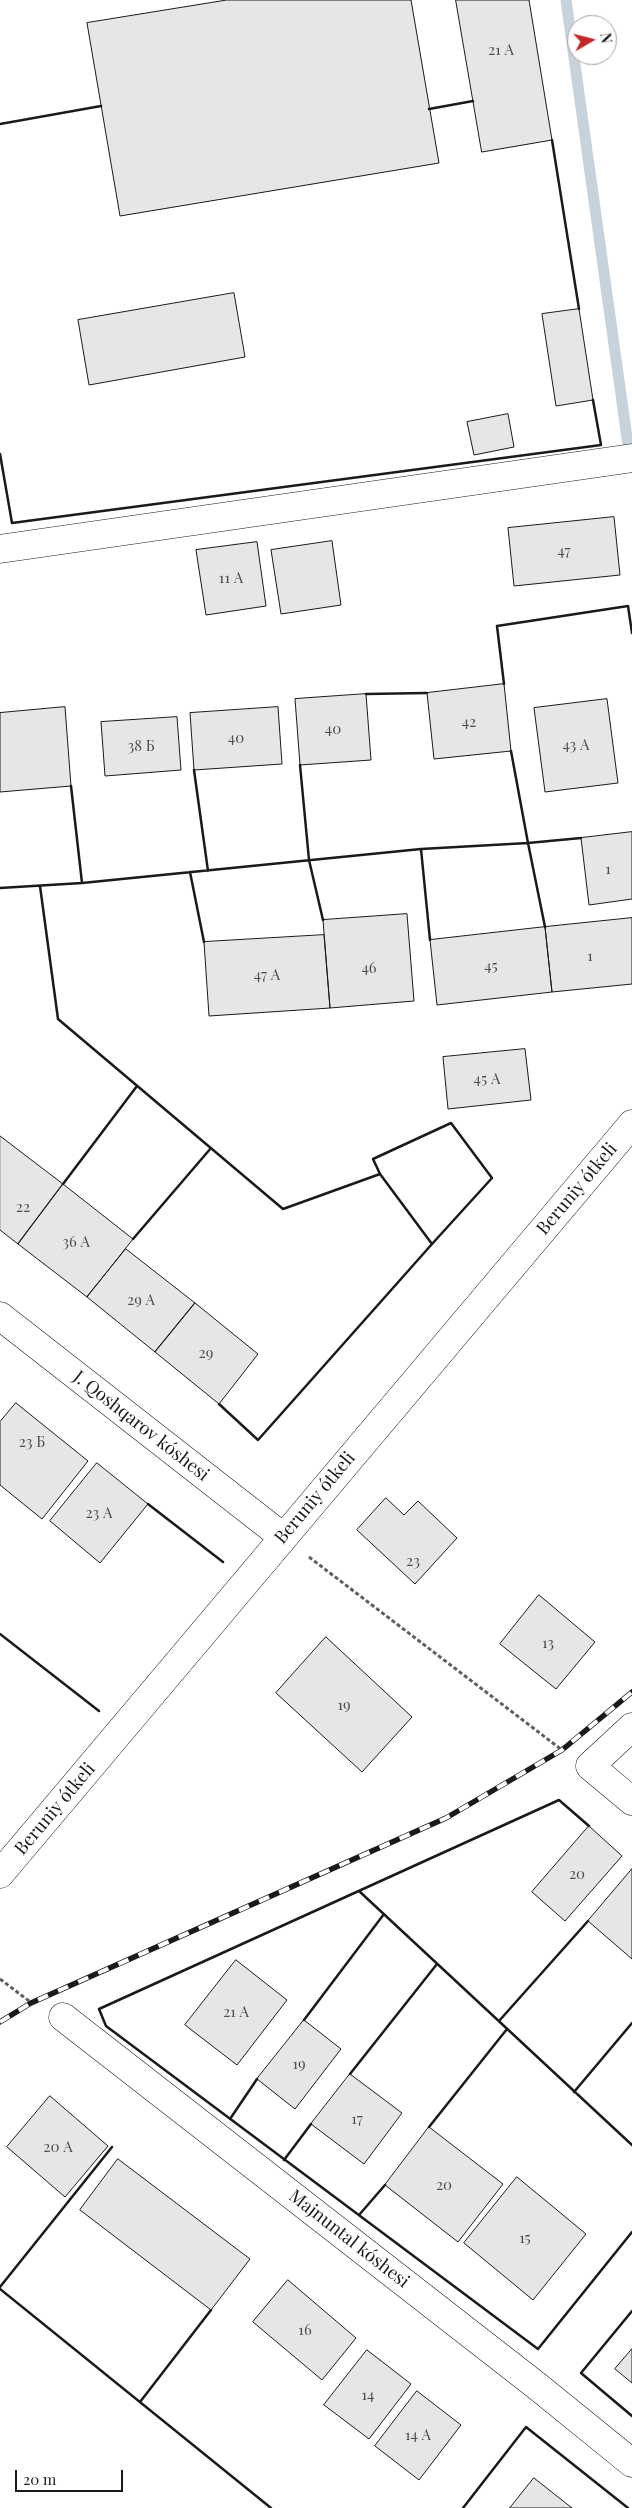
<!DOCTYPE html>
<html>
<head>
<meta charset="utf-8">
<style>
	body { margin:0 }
	#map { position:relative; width:632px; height:2508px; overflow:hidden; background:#fff; font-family:"Playfair Display",serif }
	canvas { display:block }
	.north { position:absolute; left:567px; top:15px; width:50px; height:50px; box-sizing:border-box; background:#fff; border:1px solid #a3a3a3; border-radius:50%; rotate:82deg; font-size:14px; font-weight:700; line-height:20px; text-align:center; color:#1a1a1a }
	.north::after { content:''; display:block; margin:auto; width:18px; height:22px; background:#c62828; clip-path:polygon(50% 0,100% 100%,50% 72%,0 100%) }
	.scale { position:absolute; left:15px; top:2470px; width:108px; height:22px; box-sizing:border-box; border:2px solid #1a1a1a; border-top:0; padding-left:6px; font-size:15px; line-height:18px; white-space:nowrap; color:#1a1a1a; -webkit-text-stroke:4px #fff; paint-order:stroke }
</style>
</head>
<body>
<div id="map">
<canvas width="632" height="2508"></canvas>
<div class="north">N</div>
<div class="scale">20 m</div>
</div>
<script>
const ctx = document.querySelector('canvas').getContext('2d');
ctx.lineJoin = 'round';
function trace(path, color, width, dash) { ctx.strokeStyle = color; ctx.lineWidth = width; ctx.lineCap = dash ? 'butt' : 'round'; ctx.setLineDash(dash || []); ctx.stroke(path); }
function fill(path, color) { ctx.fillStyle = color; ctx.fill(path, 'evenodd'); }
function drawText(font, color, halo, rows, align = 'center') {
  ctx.font = font + ' "Playfair Display",serif'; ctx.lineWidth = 4; ctx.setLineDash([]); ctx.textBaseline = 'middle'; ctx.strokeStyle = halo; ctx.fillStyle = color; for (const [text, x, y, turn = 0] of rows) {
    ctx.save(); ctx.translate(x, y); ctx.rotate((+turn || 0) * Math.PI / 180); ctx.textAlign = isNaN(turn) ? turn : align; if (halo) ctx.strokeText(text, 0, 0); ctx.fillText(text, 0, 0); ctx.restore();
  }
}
trace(new Path2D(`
	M566,0L628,445`), '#c6d2dc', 11);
const building = new Path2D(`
	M227,0H411L439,163L120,216L87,23Z
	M456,0H529L552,140L482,152Z
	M234,293L245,357L89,385L78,320Z
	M579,309L593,400L556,406L542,314Z
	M508,414L514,447L474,455L467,422Z
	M614,517L620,575L514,586L508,528Z
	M332,541L341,605L281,614L271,550Z
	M257,542L266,606L206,615L196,550Z
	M504,684L511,751L434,759L427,693Z
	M366,694L371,760L300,765L295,699Z
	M607,699L618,783L545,792L534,708Z
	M65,707L71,786L0,792V713Z
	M278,707L282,764L194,770L190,713Z
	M177,717L181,770L105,776L101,722Z
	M632,832V899L589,905L581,838Z
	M407,914L414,1001L330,1008L323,920Z
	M632,918V984L552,992L545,927Z
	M545,927L552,992L437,1005L430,940Z
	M324,935L330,1008L209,1016L204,942Z
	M525,1049L531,1100L448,1109L443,1057Z
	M0,1136L63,1184L18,1244L0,1230Z
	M63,1184L133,1239L87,1297L18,1244Z
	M126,1249L195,1303L155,1352L87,1297Z
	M195,1303L258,1354L219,1404L155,1352Z
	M16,1403L88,1461L42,1519L0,1485V1422Z
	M97,1463L148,1504L100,1563L50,1521Z
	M386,1498L404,1515L418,1501L457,1538L415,1584L357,1530Z
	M539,1595L595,1642L556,1689L500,1644Z
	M326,1637L412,1717L362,1772L276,1693Z
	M589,1826L622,1856L565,1921L532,1892Z
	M632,1869V1959L588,1921Z
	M236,1960L287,2000L237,2065L185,2025Z
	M304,2020L341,2049L295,2109L257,2079Z
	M350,2074L402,2113L364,2164L311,2124Z
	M50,2096L108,2146L65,2197L7,2147Z
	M429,2127L503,2184L458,2242L385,2185Z
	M118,2159L250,2259L211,2310L80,2210Z
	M517,2177L586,2234L533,2300L464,2243Z
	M288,2280L356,2338L322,2380L253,2322Z
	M632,2349V2383L615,2369Z
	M367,2350L411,2384L369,2439L324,2405Z
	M417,2391L461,2425L419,2480L375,2446Z
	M534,2478L572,2508H510Z`);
fill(building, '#e6e6e6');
trace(building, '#1a1a1a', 1);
const minor = new Path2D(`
	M0,549L632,458
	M0,1316L283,1537
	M632,1727L590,1766L632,1801
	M0,1874L632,1124
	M63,2017L537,2386L632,2463`);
trace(minor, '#1a1a1a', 29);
trace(new Path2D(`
	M309,1557L562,1750
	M0,1979L33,2004`), '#5f5f5f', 3, [4, 2.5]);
trace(minor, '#fff', 28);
const rail = new Path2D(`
	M0,2022L31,2003L446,1818L562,1750L632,1692`);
trace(rail, '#1a1a1a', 5.5);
trace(rail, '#fff', 4, [11]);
trace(new Path2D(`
	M429,109L473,101
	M0,124L101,106
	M552,140L579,309
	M0,454L12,523L601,445L593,400
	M504,684L497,626L628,606L632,633
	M366,694L427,693
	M511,751L528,843L581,838
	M300,765L309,860L323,920
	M194,770L208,871
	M71,786L82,883L421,849L528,843L545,927
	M421,849L430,940
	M190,872L204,942
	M40,886L58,1019L283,1209L380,1174L373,1159L451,1123L492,1178L432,1244L380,1174
	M0,888L82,883
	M63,1184L137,1086
	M133,1239L211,1148
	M219,1404L258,1440L432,1244
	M148,1504L223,1562
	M0,1634L99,1711
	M589,1826L559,1800L99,2009L106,2026L538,2349L632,2232
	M359,1891L632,2145
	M304,2020L384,1914
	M499,2021L588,1921
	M350,2074L437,1964
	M574,2092L632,2023
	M230,2119L257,2079
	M429,2127L507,2029
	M284,2160L311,2124
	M359,2215L385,2185
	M0,2287L112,2147
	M0,2289L271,2508
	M632,2311L581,2373L632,2416
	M140,2402L211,2310
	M463,2508L526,2427L628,2508`), '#1a1a1a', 2.5);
drawText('15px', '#4d4d4d', null, [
	["21 А",501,50],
	["47",564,551],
	["11 А",231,578],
	["42",469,722],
	["40",333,729],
	["40",236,738],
	["43 А",576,745],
	["38 Б",141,746],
	["1",608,869],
	["1",590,956],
	["45",491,966],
	["46",369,968],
	["47 А",267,975],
	["45 А",487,1079],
	["22",23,1207],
	["36 А",76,1242],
	["29 А",141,1300],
	["29",206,1353],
	["23 Б",32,1442],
	["23 А",99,1513],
	["23",413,1561],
	["13",548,1643],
	["19",344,1705],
	["20",577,1874],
	["21 А",236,2012],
	["19",299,2064],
	["17",357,2119],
	["20 А",58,2147],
	["20",444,2185],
	["15",525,2238],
	["16",305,2330],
	["14",368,2395],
	["14 А",418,2435]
]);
drawText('18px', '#1a1a1a', '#fff', [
	["Beruniy ótkeli",577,1189,-50],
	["J. Qoshqarov kóshesi",141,1426,38],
	["Beruniy ótkeli",315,1498,-50],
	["Beruniy ótkeli",55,1809,-50],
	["Majnuntal kóshesi",349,2239,38]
]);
</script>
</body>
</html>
